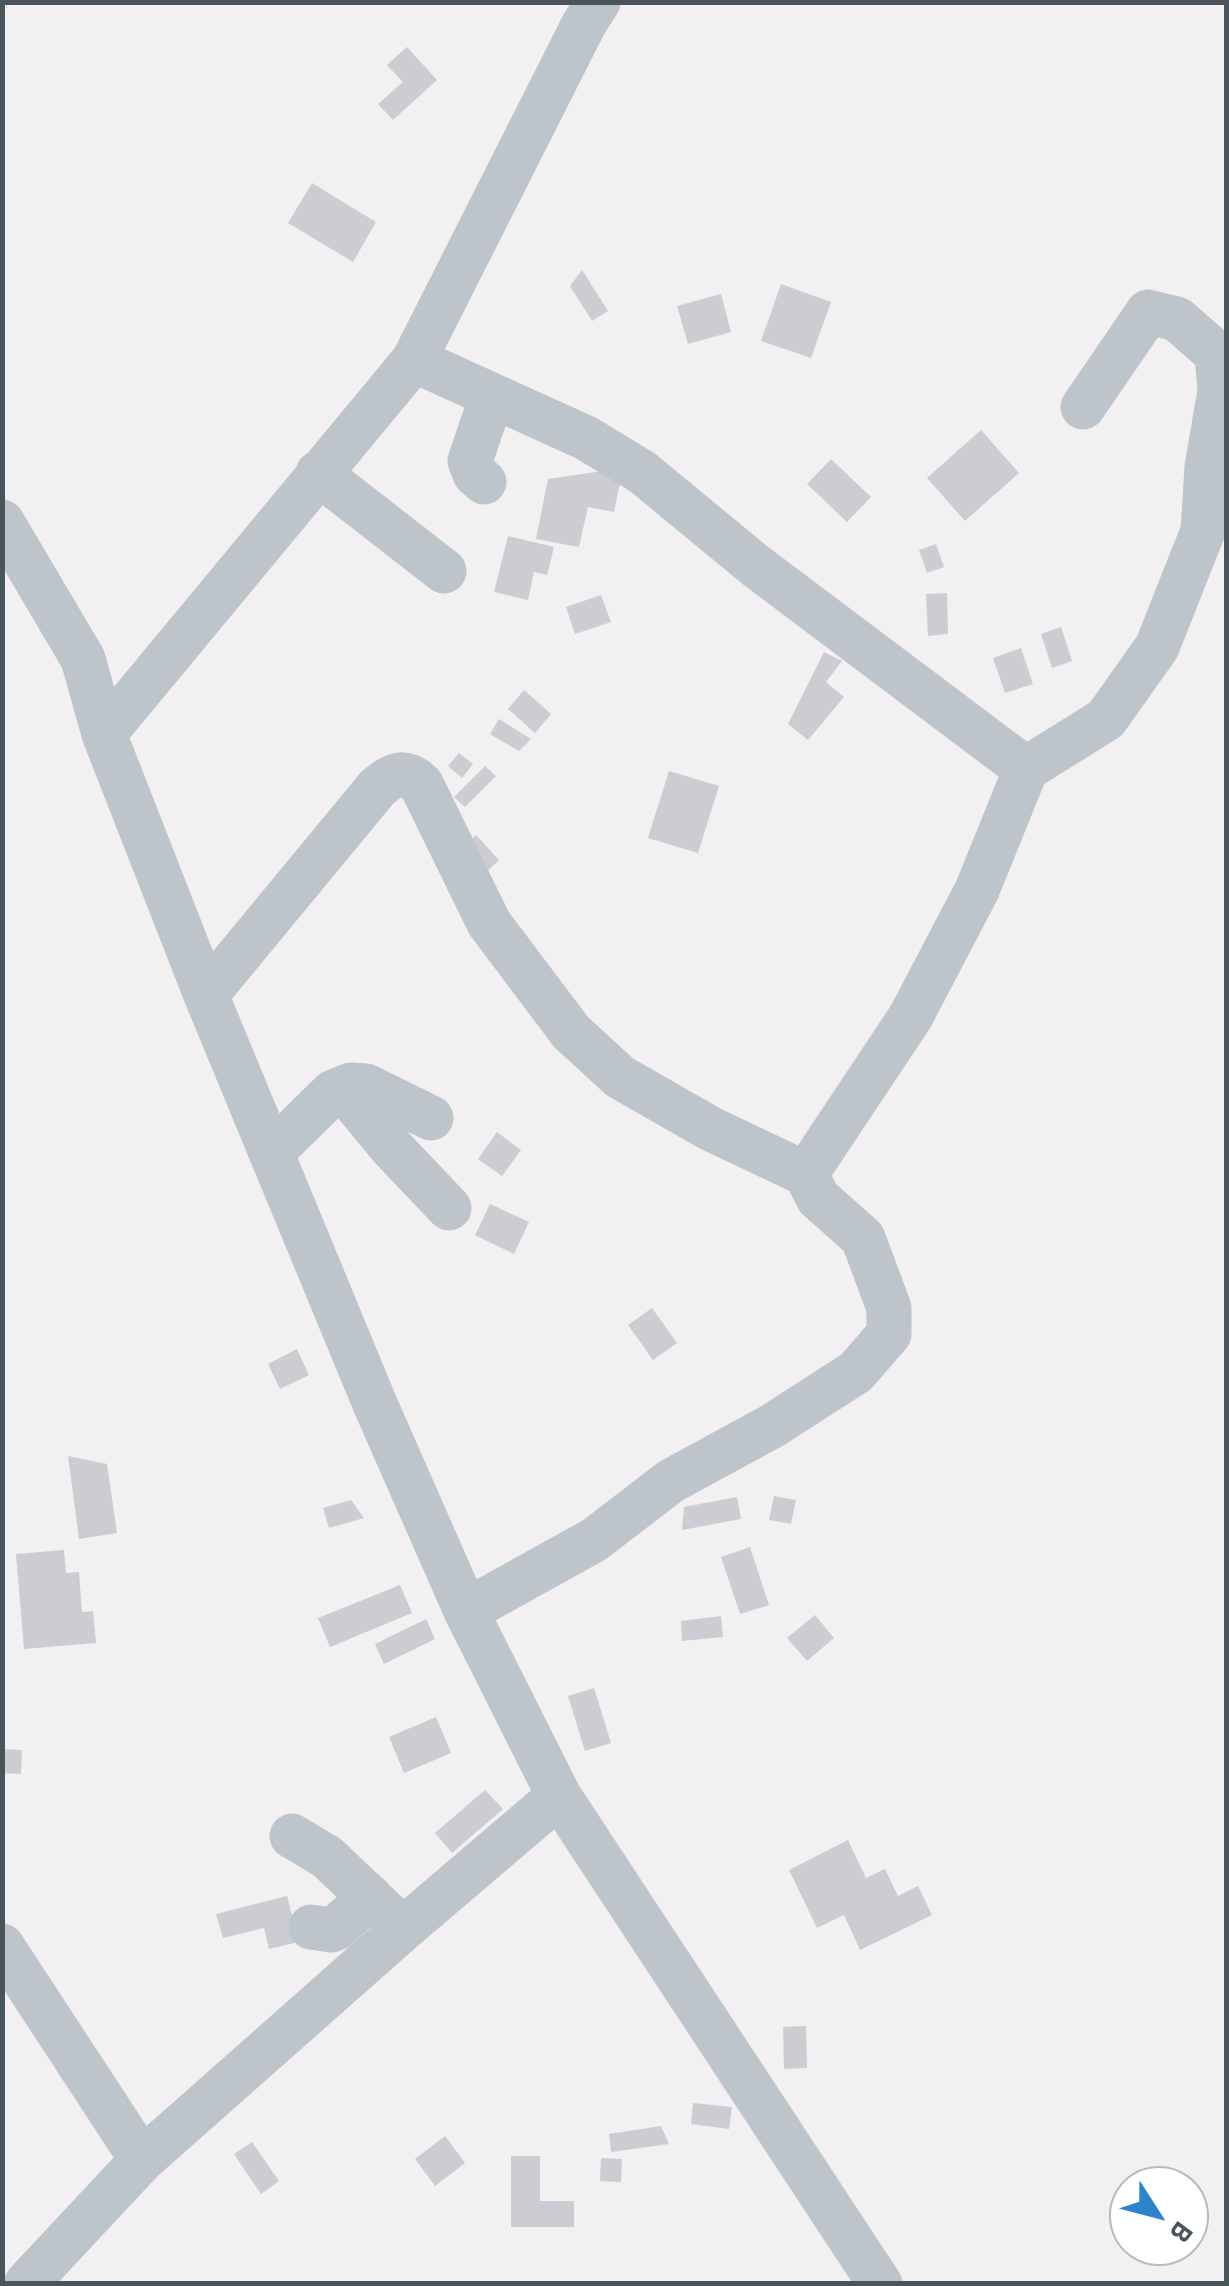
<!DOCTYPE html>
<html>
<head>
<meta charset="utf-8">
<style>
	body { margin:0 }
	#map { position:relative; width:1229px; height:2286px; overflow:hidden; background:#f2f0f0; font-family:"Archivo Narrow",sans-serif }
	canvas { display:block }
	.frame { position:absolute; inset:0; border:5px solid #4a545b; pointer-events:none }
	.north { position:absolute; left:1109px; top:2166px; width:100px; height:100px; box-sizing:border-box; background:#fff; border:2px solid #b7bbbd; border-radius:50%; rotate:126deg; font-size:28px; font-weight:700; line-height:40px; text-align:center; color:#4a545b }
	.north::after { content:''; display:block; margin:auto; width:35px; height:45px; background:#2e83cd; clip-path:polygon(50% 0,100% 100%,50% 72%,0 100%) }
</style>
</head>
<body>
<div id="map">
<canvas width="1229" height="2286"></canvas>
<div class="frame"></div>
<div class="north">B</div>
</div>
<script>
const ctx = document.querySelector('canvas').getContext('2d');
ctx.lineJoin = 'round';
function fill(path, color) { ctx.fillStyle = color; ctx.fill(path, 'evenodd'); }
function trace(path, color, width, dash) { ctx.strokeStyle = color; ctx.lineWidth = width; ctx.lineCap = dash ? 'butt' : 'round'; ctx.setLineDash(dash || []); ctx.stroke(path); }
fill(new Path2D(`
	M407,47L437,80L393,120L378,104L403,82L387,65Z
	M312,183L376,222L353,262L288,223Z
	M582,270L608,311L592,321L570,286Z
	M781,284L831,302L811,358L761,341Z
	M721,294L731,332L688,344L677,306Z
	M981,430L1019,473L965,521L927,478Z
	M831,459L871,497L847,522L807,484Z
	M623,468L614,512L588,507L579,547L536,539L548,479Z
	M508,536L554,547L547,575L534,572L528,600L494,592Z
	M936,544L944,567L927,573L919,550Z
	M947,593L948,634L928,636L926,594Z
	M601,595L611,622L575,634L566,607Z
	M1061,627L1072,661L1052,668L1041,634Z
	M1021,648L1033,684L1005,693L993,658Z
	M824,652L842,661L826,682L844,697L808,740L788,724Z
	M524,690L551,714L535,733L508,709Z
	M499,719L531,739L519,751L490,734Z
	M459,753L473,764L462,778L448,766Z
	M485,766L496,776L465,807L454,797Z
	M669,771L719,786L698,853L648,838Z
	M476,835L499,860L475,883L460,850Z
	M497,1132L521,1150L502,1176L478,1159Z
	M490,1204L529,1222L514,1254L475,1235Z
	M652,1308L677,1343L653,1360L628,1325Z
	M297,1349L309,1375L280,1389L268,1364Z
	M68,1456L107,1464L117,1533L79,1539Z
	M774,1496L796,1500L791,1524L769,1520Z
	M737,1497L741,1519L682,1530L684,1507Z
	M351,1500L364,1518L329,1528L323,1508Z
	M750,1547L769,1605L740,1614L721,1557Z
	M64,1550L66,1573L79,1572L82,1612L93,1611L96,1643L24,1649L16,1554Z
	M400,1585L412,1613L330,1647L318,1618Z
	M815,1615L834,1638L807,1661L787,1638Z
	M721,1616L723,1637L682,1641L681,1621Z
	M426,1619L435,1639L384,1664L375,1644Z
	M594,1688L611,1743L585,1751L568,1696Z
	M436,1717L451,1753L404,1773L389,1737Z
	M2,1749L22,1750L21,1774L2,1773Z
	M485,1790L503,1809L452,1853L435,1833Z
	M848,1840L866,1878L885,1869L898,1896L918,1886L932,1915L860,1950L844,1915L817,1928L789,1870Z
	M287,1896L299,1942L269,1949L264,1928L223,1938L216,1914Z
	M806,2026L807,2068L784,2069L783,2027Z
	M693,2103L732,2107L729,2129L691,2124Z
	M661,2126L669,2144L611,2152L609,2134Z
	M445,2136L465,2163L435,2186L415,2159Z
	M252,2142L279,2181L261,2194L234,2154Z
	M511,2156H540V2201H574V2227H511Z
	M601,2158L622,2159L621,2182L600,2181Z`), '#cbcdd2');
trace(new Path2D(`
	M414,360L584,24L598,2
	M318,473L444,571
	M484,482L475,474L470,461L492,396
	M2,522L83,659L104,734L206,995L375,1404L466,1611L559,1796L880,2284
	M104,734L414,360L586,438L642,472L756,566L1026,769
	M206,995L377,788C393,774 404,769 421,784L489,923L571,1032L620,1077L711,1129L806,1174
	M341,1089L351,1085L366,1086L431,1118
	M271,1153L333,1092L341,1089L349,1096L391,1147L449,1208
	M466,1611L594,1540L671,1481L772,1426L856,1372L889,1334V1308L863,1238L818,1198L806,1174L911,1016L977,890L1026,769L1106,719L1157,647L1203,531L1207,467L1220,391L1217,354L1177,319L1148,312L1083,407
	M292,1836L327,1857L403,1929
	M311,1927L331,1930L336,1928L370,1897
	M2,1946L142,2160
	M26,2284L142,2160L403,1929L559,1796`), '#bdc5cb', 45);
</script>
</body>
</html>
